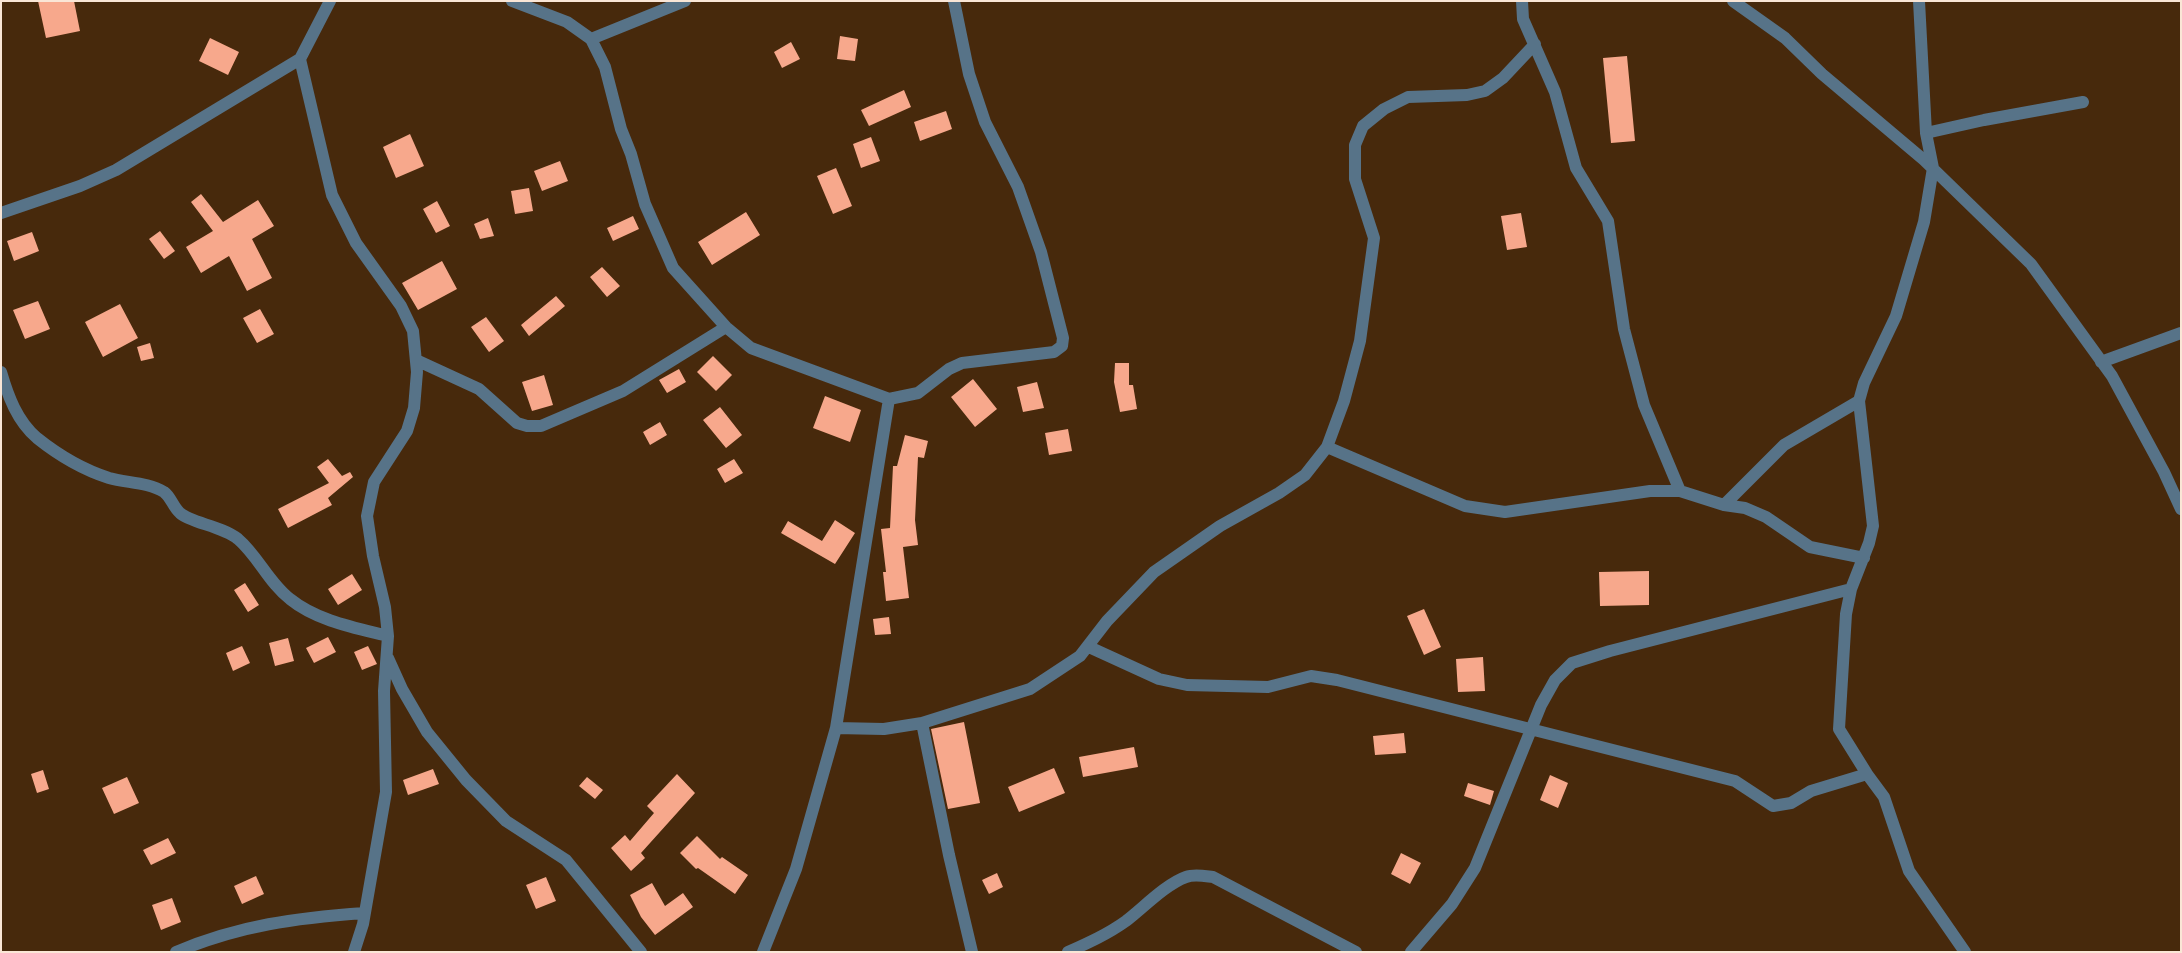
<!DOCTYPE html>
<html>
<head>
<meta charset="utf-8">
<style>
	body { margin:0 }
	#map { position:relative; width:2182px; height:953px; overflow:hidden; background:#47290c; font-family:Roboto,sans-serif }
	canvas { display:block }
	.frame { position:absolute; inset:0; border:2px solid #fae6d6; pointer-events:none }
</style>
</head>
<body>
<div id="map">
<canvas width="2182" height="953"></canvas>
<div class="frame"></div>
</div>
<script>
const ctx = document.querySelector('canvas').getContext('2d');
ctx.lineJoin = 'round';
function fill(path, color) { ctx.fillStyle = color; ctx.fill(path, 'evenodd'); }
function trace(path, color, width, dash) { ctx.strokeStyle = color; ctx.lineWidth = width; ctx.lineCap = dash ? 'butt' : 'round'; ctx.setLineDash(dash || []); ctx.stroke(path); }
fill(new Path2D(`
	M38,1H74L80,31L46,38Z
	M840,36L858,39L855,61L837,59Z
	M210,38L239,52L228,75L199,61Z
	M791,42L800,59L782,68L774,52Z
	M1627,56L1635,141L1611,143L1603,58Z
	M904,90L911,107L869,126L861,110Z
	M946,111L952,129L920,141L914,122Z
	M410,134L424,166L396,178L383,147Z
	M871,137L880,161L861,168L853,144Z
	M560,161L568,181L542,191L534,171Z
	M836,168L852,206L833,214L817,176Z
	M529,188L533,211L515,214L511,191Z
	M201,194L223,222L258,200L274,226L252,239L272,278L247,291L229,256L201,273L186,247L213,231L191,202Z
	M437,201L450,226L436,233L423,209Z
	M746,212L760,235L712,265L698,242Z
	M1521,213L1527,247L1507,250L1501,216Z
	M633,216L639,229L613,241L607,228Z
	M488,218L494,236L480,239L474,224Z
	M160,231L175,251L164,259L149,239Z
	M32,232L39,251L14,261L7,241Z
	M442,261L457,289L418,310L402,283Z
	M602,267L620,286L607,297L590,277Z
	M556,296L565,306L529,336L521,325Z
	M38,301L50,329L25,339L13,310Z
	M120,304L138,338L103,357L85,322Z
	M260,309L274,334L257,343L243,318Z
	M486,317L504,341L489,352L471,327Z
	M150,343L154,358L141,361L137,347Z
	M713,356L732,375L716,391L697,372Z
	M1115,363H1129V385H1133L1137,409L1120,412L1114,382Z
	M679,369L686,382L667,393L659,380Z
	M544,375L553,405L532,411L522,382Z
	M973,379L997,409L975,427L951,397Z
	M1037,382L1044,408L1023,412L1017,387Z
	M825,396L861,410L850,442L813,428Z
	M720,407L742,435L726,448L703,420Z
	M660,422L667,435L650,445L643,432Z
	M1068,429L1072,451L1049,455L1045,433Z
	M905,435L928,441L924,458L918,457L915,520L918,545L903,547L909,598L886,601L883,572H886L881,529L890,528L893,466H897Z
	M328,459L342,476L350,472L353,477L328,498L332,505L288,528L278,509L329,483L317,467Z
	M734,459L743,473L725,483L717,469Z
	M835,520L855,533L835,564L781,533L788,521L822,541Z
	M1649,571V605L1600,606L1599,572Z
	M352,574L362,590L338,605L328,589Z
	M245,583L259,605L248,612L234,590Z
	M1424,609L1441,647L1424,655L1407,616Z
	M889,617L891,634L875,635L873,619Z
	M328,637L336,652L314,663L306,648Z
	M288,638L294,661L275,666L269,643Z
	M242,646L250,663L233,671L226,653Z
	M368,646L377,664L362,670L354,652Z
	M1483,657L1485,691L1458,692L1456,659Z
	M964,722L980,803L948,809L931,729Z
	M1404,733L1406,753L1375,755L1373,736Z
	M1134,747L1138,767L1083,777L1079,757Z
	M1054,768L1065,793L1019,812L1008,787Z
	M433,769L439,784L408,795L403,780Z
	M43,770L49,789L37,793L31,774Z
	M677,774L695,793L641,853L645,858L631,871L611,848L625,835L630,841L654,813L647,806Z
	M1550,775L1568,783L1558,808L1540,800Z
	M127,777L139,803L114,814L102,788Z
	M587,777L603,790L595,799L579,786Z
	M1468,783L1494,791L1490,805L1464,796Z
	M697,836L720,859L722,857L748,875L735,894L698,868L696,869L680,853Z
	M168,838L176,853L151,865L143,850Z
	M1401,853L1421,863L1410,884L1391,874Z
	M997,873L1003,887L989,894L982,880Z
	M256,876L264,894L242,904L234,886Z
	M546,877L556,901L536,909L526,885Z
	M652,883L665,906L683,893L693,907L655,935L641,917L630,895Z
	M172,898L181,922L161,930L152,905Z`), '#f7a88c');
trace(new Path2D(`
	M512,1L567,22L591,39L605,67L621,129L631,154L645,204L673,268L726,327L751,348L889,399L918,393L949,369L962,363L1054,352L1062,346L1063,338L1041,252L1018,187L985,122L969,74L954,1
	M1522,1L1523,19L1555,92L1576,168L1608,221L1624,329L1644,405L1680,491
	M1733,1L1785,38L1822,74L1924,160L2031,264L2112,376L2164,472L2181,509
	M591,39L685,1
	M300,59L332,195L356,243L401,306L413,331L417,372L414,408L407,431L374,482L367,516L373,556L385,607L388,636L384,691L386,792L363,924L354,952
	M1926,133L1984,120L2083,102
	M1,213L80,186L116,170L300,59L330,1
	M416,360L479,389L517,423L527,426H541L623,391L726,327
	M2101,362L2181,333
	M1,372C8,396 17,421 37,438C57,454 84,470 109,478C126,483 148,482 164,492C171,497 173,507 180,513C191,523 222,526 238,539C258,556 269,583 290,599C317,621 356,628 388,636
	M1859,401L1873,526L1869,543L1851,589L1846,614L1839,729L1867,774L1884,797L1909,871L1965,952
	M1327,447L1465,506L1505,512L1650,491H1680L1724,505L1745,508L1766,517L1810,547L1864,558
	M1724,505L1784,445L1859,401L1864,383L1896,316L1924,222L1933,168L1926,133L1919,1
	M1089,647L1159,679L1187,685L1268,687L1311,676L1337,680L1735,781L1773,806L1791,803L1811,791L1867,774
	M388,658L402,689L427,732L466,780L506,821L566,860L641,952
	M922,723L949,855L972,952
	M836,728L884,729L922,723L1030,689L1080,656L1107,621L1154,572L1220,526L1279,493L1305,475L1327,447L1344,401L1360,341L1374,238L1355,179V145L1363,126L1384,109L1408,97L1467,95L1485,91L1503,78L1535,44
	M176,952C240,925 296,918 365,913
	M763,952L796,869L836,728L889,399
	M1068,952C1088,943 1108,934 1126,921C1143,908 1166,884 1186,877C1194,874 1204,876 1213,877L1356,952
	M1411,952L1452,904L1475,868L1541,705L1555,680L1572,663L1610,651L1851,589`), '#577388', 12);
</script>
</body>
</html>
